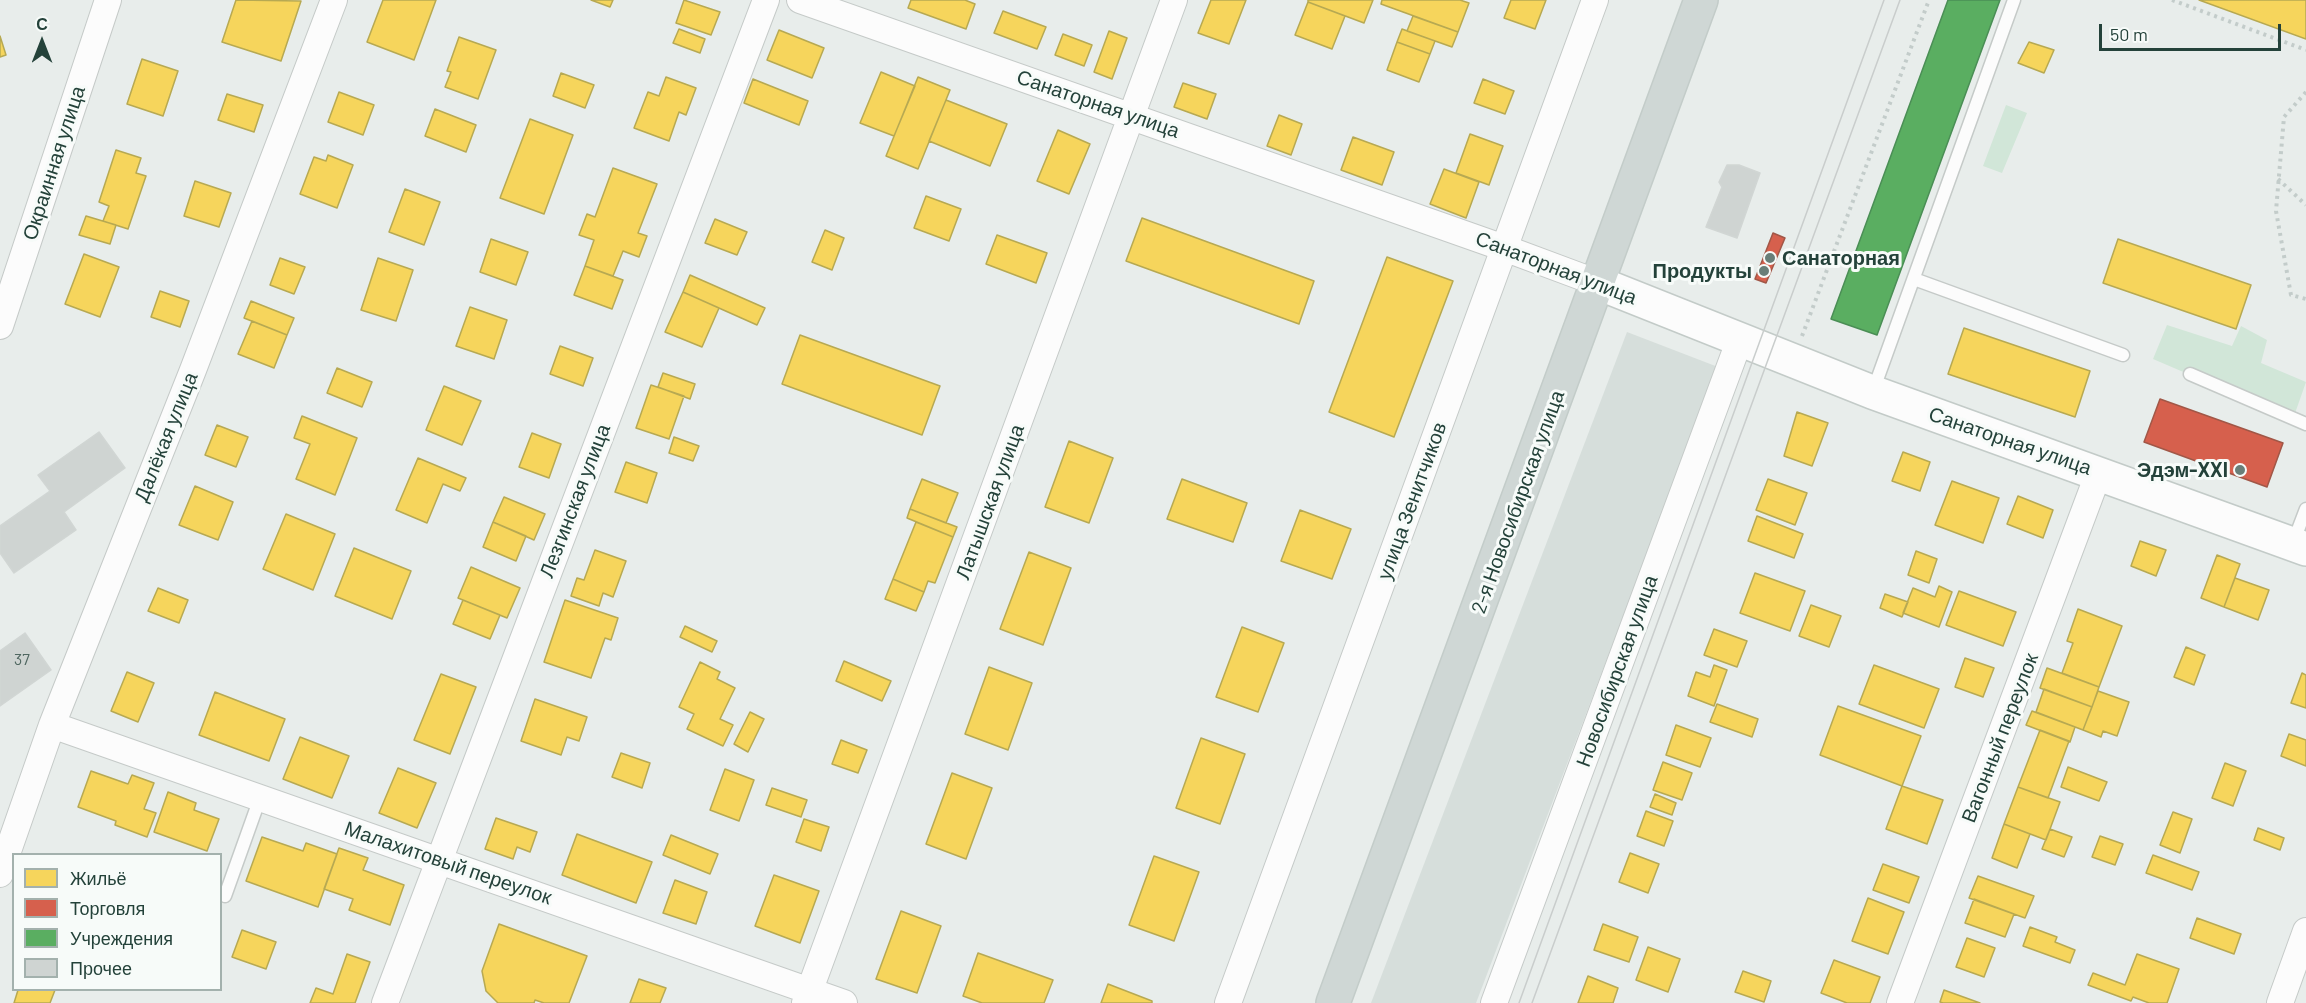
<!DOCTYPE html>
<html>
<head>
<meta charset="utf-8">
<style>
	body { margin:0 }
	#map { position:relative; width:2306px; height:1003px; overflow:hidden; background:#e8edeb; font-family:Barlow,sans-serif }
	canvas { display:block }
	.legend { position:absolute; left:12px; top:853px; width:210px; height:138px; box-sizing:border-box; background:#f7fbf9; border:2px solid #a3b1ad; margin:0; padding:8px 10px; list-style:none; font-size:18px; color:#24423a }
	.legend li { display:flex; align-items:center; gap:12px; height:30px }
	.legend b { width:30px; border:2px solid #a3b1ad }
	.north { position:absolute; left:12px; top:12px; width:60px; height:60px; -webkit-text-stroke:4px #f7fbf9; paint-order:stroke; rotate:0deg; font-size:16px; font-weight:700; line-height:24px; text-align:center; color:#24423a }
	.north::after { content:''; display:block; margin:auto; width:21px; height:27px; background:#24423a; clip-path:polygon(50% 0,100% 100%,50% 72%,0 100%) }
	.scale { position:absolute; left:2099px; top:24px; width:182px; height:27px; box-sizing:border-box; border:3px solid #24423a; border-top:0; padding-left:8px; font-size:18px; line-height:21px; white-space:nowrap; color:#24423a; -webkit-text-stroke:4px #f7fbf9; paint-order:stroke }
</style>
</head>
<body>
<div id="map">
<canvas width="2306" height="1003"></canvas>
<ul class="legend">
<li><b style="height:16px;background:#f6d55c"></b>Жильё</li>
<li><b style="height:16px;background:#d6604d"></b>Торговля</li>
<li><b style="height:16px;background:#5aae61"></b>Учреждения</li>
<li><b style="height:16px;background:#cfd4d2"></b>Прочее</li>
</ul>
<div class="north">С</div>
<div class="scale">50 m</div>
</div>
<script>
const ctx = document.querySelector('canvas').getContext('2d');
ctx.lineJoin = 'round';
function fill(path, color) { ctx.fillStyle = color; ctx.fill(path, 'evenodd'); }
function trace(path, color, width, dash) { ctx.strokeStyle = color; ctx.lineWidth = width; ctx.lineCap = dash ? 'butt' : 'round'; ctx.setLineDash(dash || []); ctx.stroke(path); }
function drawText(font, color, halo, rows, align = 'center') {
  ctx.font = font + ' Barlow,sans-serif'; ctx.lineWidth = 6; ctx.setLineDash([]); ctx.textBaseline = 'middle'; ctx.strokeStyle = halo; ctx.fillStyle = color; for (const [text, x, y, turn = 0] of rows) {
    ctx.save(); ctx.translate(x, y); ctx.rotate((+turn || 0) * Math.PI / 180); ctx.textAlign = isNaN(turn) ? turn : align; if (halo) ctx.strokeText(text, 0, 0); ctx.fillText(text, 0, 0); ctx.restore();
  }
}
fill(new Path2D(`
	M1627,332L1718,367L1476,1003H1371Z`), '#d6dedb');
fill(new Path2D(`
	M2006,105L2027,113L2002,173L1983,166Z
	M2167,325L2232,346L2241,326L2267,340L2261,363L2306,382L2293,419L2153,359Z`), '#d1e6d8');
const homes = new Path2D(`
	M236,0L301,1L281,61L222,42Z
	M383,0H436L414,60L367,42Z
	M591,0H613L610,7Z
	M684,0L720,12L711,35L676,23Z
	M911,0H965L975,4L966,29L908,8Z
	M1211,0H1246L1229,44L1198,33Z
	M1308,0H1373L1364,23L1308,2Z
	M1382,0H1460L1469,3L1458,32L1381,4Z
	M1511,0H1546L1535,29L1504,18Z
	M2199,0H2306V39Z
	M1308,2L1345,16L1332,49L1295,35Z
	M1003,11L1046,27L1037,49L994,33Z
	M1413,16L1458,32L1452,47L1407,31Z
	M679,29L705,39L700,53L673,43Z
	M1402,29L1435,41L1430,54L1397,42Z
	M779,30L824,48L812,78L767,60Z
	M1109,31L1127,38L1112,79L1094,72Z
	M1063,34L1092,45L1084,66L1055,55Z
	M0,36L6,55L0,57Z
	M459,37L496,50L478,99L445,87L451,72L447,71Z
	M1397,42L1430,54L1419,82L1387,70Z
	M2029,42L2054,50L2044,73L2018,63Z
	M142,59L178,71L163,116L127,104Z
	M881,72L915,86L894,136L860,123Z
	M561,73L594,85L585,108L553,96Z
	M666,77L696,88L686,115L679,112L669,141L634,128L648,92L659,96Z
	M918,77L950,90L918,169L886,156Z
	M753,79L808,101L799,125L744,103Z
	M1483,79L1514,91L1505,114L1474,103Z
	M1183,83L1216,94L1207,119L1174,107Z
	M339,92L374,105L363,135L328,122Z
	M227,94L263,105L254,132L218,120Z
	M946,100L1007,124L990,166L929,141Z
	M435,109L476,125L466,152L425,136Z
	M1279,115L1302,124L1291,155L1267,146Z
	M530,119L573,135L544,214L500,198Z
	M1058,130L1090,144L1069,194L1037,181Z
	M1470,134L1503,146L1489,185L1456,173Z
	M1353,137L1394,152L1382,185L1341,170Z
	M116,150L141,158L136,173L146,176L128,229L103,221L109,206L99,202Z
	M328,155L353,165L337,208L300,194L314,157L326,161Z
	M613,168L657,184L638,233L647,236L639,257L623,251L613,276L585,266L594,240L579,235L587,214L595,217Z
	M1444,169L1479,182L1466,218L1430,204Z
	M195,181L231,193L219,227L184,216Z
	M405,189L440,202L424,245L389,232Z
	M926,196L961,209L949,241L914,228Z
	M86,216L116,225L110,244L79,235Z
	M1142,218L1314,281L1299,324L1126,261Z
	M715,219L747,232L737,255L705,243Z
	M825,230L844,238L832,270L812,262Z
	M997,235L1047,253L1036,283L986,264Z
	M491,239L528,252L516,285L480,272Z
	M2118,239L2251,285L2236,329L2103,283Z
	M84,254L119,267L100,317L65,304Z
	M1387,257L1453,281L1394,437L1329,412Z
	M280,258L305,267L294,294L270,285Z
	M378,258L413,270L396,321L361,310Z
	M585,266L623,280L612,309L574,295Z
	M690,275L765,308L757,325L683,292Z
	M160,291L189,301L180,327L151,317Z
	M683,292L719,308L702,347L665,332Z
	M251,301L294,318L287,335L244,318Z
	M470,307L507,320L494,359L456,346Z
	M252,321L287,335L274,368L238,354Z
	M1964,328L2090,371L2075,417L1948,374Z
	M800,335L940,386L922,435L782,384Z
	M560,346L593,358L583,386L550,374Z
	M337,368L372,382L362,407L327,393Z
	M663,373L695,384L690,399L658,387Z
	M651,385L684,396L669,439L636,428Z
	M444,386L481,401L462,445L426,430Z
	M1797,412L1828,423L1812,466L1784,456Z
	M302,416L357,438L335,495L296,479L310,444L294,438Z
	M217,425L248,437L236,467L205,455Z
	M532,433L561,444L549,478L519,467Z
	M674,437L699,446L693,461L669,453Z
	M1069,441L1113,458L1089,523L1045,507Z
	M1903,452L1930,462L1920,491L1892,481Z
	M418,458L466,478L460,491L443,484L427,523L396,510Z
	M626,462L657,473L647,503L615,492Z
	M922,479L958,493L946,523L910,509Z
	M1182,479L1247,503L1233,542L1167,519Z
	M1768,479L1807,493L1795,525L1756,510Z
	M1952,481L1999,498L1983,543L1935,525Z
	M195,486L233,502L218,540L179,525Z
	M2018,496L2053,510L2043,538L2007,524Z
	M504,497L545,514L534,540L493,522Z
	M910,509L957,527L953,537L907,518Z
	M1300,510L1351,529L1332,579L1281,561Z
	M286,514L335,534L313,590L263,569Z
	M1757,516L1803,534L1794,558L1748,541Z
	M493,522L526,536L516,561L483,547Z
	M916,522L953,537L935,583L928,581L924,592L893,579Z
	M2140,541L2166,550L2156,576L2131,566Z
	M354,548L411,571L392,619L335,596Z
	M595,550L626,561L613,597L603,593L599,606L571,596L577,578L584,580Z
	M1916,551L1937,559L1929,583L1908,575Z
	M1029,552L1071,568L1043,645L1000,629Z
	M2217,555L2240,564L2224,607L2201,598Z
	M471,567L520,588L507,618L458,598Z
	M1755,573L1805,591L1790,631L1740,613Z
	M2235,578L2269,590L2258,620L2224,607Z
	M893,579L924,592L916,611L885,599Z
	M1939,586L1952,592L1939,627L1903,613L1913,588L1935,597Z
	M158,588L188,600L179,623L148,611Z
	M1959,591L2016,612L2003,646L1946,625Z
	M1885,594L1908,602L1902,617L1880,608Z
	M463,600L500,615L490,639L453,624Z
	M565,600L618,618L611,640L605,638L591,678L544,662Z
	M1811,605L1841,616L1829,647L1799,636Z
	M2078,609L2122,626L2099,687L2062,673L2073,643L2067,641Z
	M685,626L717,641L712,652L680,637Z
	M1242,627L1284,643L1258,712L1216,697Z
	M1714,629L1747,641L1737,667L1704,655Z
	M2186,647L2205,655L2194,685L2174,677Z
	M1965,658L1994,668L1983,697L1955,687Z
	M844,661L891,681L882,701L836,681Z
	M700,662L720,672L717,679L735,688L720,719L733,725L723,746L687,729L694,714L679,707Z
	M1714,665L1727,670L1714,706L1688,696L1696,672L1710,677Z
	M1874,665L1939,689L1924,728L1859,704Z
	M989,667L1032,683L1008,750L965,734Z
	M2047,668L2099,687L2092,707L2040,688Z
	M127,672L154,683L138,722L111,711Z
	M2302,673L2306,675V708L2291,703Z
	M441,674L476,687L450,754L414,740Z
	M2044,689L2092,707L2083,730L2036,712Z
	M2098,691L2129,702L2117,736L2103,731L2101,737L2083,730Z
	M215,692L285,719L269,761L199,735Z
	M535,699L587,717L579,741L567,737L561,755L521,741Z
	M1717,704L1758,719L1752,737L1710,722Z
	M1838,706L1921,736L1902,786L1820,755Z
	M2032,711L2075,727L2070,742L2026,725Z
	M750,712L764,719L748,752L734,744Z
	M1676,725L1711,738L1700,767L1666,755Z
	M2040,730L2069,741L2048,798L2018,787Z
	M2289,734L2306,740V766L2281,756Z
	M300,737L349,756L332,798L283,779Z
	M1201,738L1245,754L1220,824L1176,808Z
	M841,740L867,750L858,773L832,764Z
	M621,753L650,763L642,788L612,777Z
	M1663,762L1692,773L1682,800L1653,790Z
	M2225,763L2246,771L2233,806L2212,798Z
	M2068,767L2107,782L2099,801L2061,787Z
	M398,768L436,783L417,828L379,813Z
	M725,769L754,780L739,821L710,810Z
	M91,771L128,784L132,775L154,783L144,809L156,813L147,837L115,825L116,821L78,807Z
	M952,773L992,788L966,859L926,844Z
	M1902,786L1943,800L1927,844L1886,829Z
	M2018,787L2060,802L2046,840L2004,824Z
	M772,788L807,800L801,817L766,805Z
	M168,792L196,803L194,810L219,819L207,851L154,832Z
	M1655,794L1676,803L1672,815L1650,807Z
	M1646,811L1673,821L1664,846L1637,836Z
	M2173,812L2192,819L2180,853L2160,845Z
	M496,818L537,832L530,852L517,847L513,859L485,849Z
	M804,819L829,827L821,851L796,842Z
	M2004,824L2030,834L2017,868L1992,858Z
	M2258,828L2284,838L2280,850L2254,840Z
	M2050,829L2072,837L2064,857L2042,849Z
	M577,834L652,862L636,903L562,875Z
	M671,835L718,854L710,874L663,855Z
	M2100,836L2123,844L2115,865L2092,857Z
	M262,837L303,851L306,843L337,854L318,907L246,881Z
	M339,848L368,858L363,870L404,885L390,925L349,910L353,899L324,889Z
	M1630,853L1659,864L1648,893L1619,882Z
	M2153,855L2199,872L2192,890L2146,873Z
	M1154,856L1199,872L1174,941L1129,925Z
	M1883,864L1919,877L1909,903L1873,890Z
	M774,875L819,891L800,943L755,926Z
	M1978,876L2034,896L2025,918L1969,898Z
	M675,880L707,892L696,924L663,913Z
	M1868,898L1904,912L1888,954L1852,941Z
	M1974,899L2014,914L2005,937L1965,923Z
	M901,911L941,926L917,993L876,979Z
	M2197,918L2241,934L2234,954L2190,938Z
	M499,924L587,956L569,1003H544L535,1000L534,1003H498L486,991L482,971Z
	M1603,924L1638,937L1629,962L1594,950Z
	M2030,927L2057,937L2055,942L2075,950L2070,963L2023,946Z
	M242,930L276,942L266,969L232,957Z
	M1967,938L1995,948L1984,977L1956,967Z
	M1648,947L1680,959L1668,992L1636,980Z
	M978,953L1053,980L1044,1003H982L963,996Z
	M347,954L370,962L355,1003H310L316,988L333,994Z
	M2137,954L2179,969L2167,1003H2149L2133,997L2131,1001L2088,985L2093,973L2125,985Z
	M1834,960L1880,977L1870,1003H1847L1821,993Z
	M1743,971L1771,981L1764,1002L1735,992Z
	M1588,976L1618,988L1613,1003H1578Z
	M639,979L666,988L660,1003H630Z
	M1108,984L1152,1001V1003H1101Z
	M18,990H55L50,1003H14Z
	M1944,990L1980,1003H1943L1940,1002Z`);
fill(homes, '#f6d55c');
trace(homes, '#b7a952', 1.5);
const shops = new Path2D(`
	M1773,233L1785,238L1766,283L1755,279Z
	M2160,399L2283,443L2267,487L2144,442Z`);
fill(shops, '#d6604d');
trace(shops, '#a15747', 1.5);
const public = new Path2D(`
	M1948,0H2000L1877,335L1831,319Z`);
fill(public, '#5aae61');
trace(public, '#4a8e55', 1.5);
const building = new Path2D(`
	M1727,165H1739L1760,173L1737,238L1706,227L1722,187L1719,182Z
	M99,432L125,468L64,512L76,530L14,573L0,553V526L50,491L38,475Z
	M25,633L51,670L0,706V651Z`);
fill(building, '#cfd4d2');
trace(building, '#d1d6d4', 1.5);
const lane = new Path2D(`
	M1914,279L2123,355
	M2190,374L2306,424
	M1873,391L2014,0
	M2293,543L2306,509
	M225,896L260,798`);
const street = new Path2D(`
	M800,0L1504,248L1598,283
	M0,326L108,0
	M52,725L844,1003
	M0,874L52,725L193,370L334,0
	M385,1003L766,0
	M805,1003L1174,0
	M1228,1003L1595,0
	M1494,1003L1740,339
	M1900,1003L2099,472
	M2280,1003L2306,931`);
const secondary = new Path2D(`
	M1598,283L1872,392L2306,549`);
const primary = new Path2D(`
	M1333,1003L1701,0`);
trace(lane, '#c5cac8', 15);
trace(street, '#c5cac8', 28);
trace(secondary, '#c3cbc8', 36);
trace(primary, '#c3ccc9', 36);
trace(new Path2D(`
	M2172,0L2306,50
	M2306,92L2284,117L2276,211L2291,295L2306,299
	M2278,179L2306,205
	M1802,336L1929,0`), '#c3ccca', 4, [3, 4.5]);
trace(lane, '#fcfcfc', 12);
trace(street, '#fcfcfc', 26);
trace(secondary, '#fcfcfc', 33);
trace(primary, '#cfd7d5', 33);
trace(new Path2D(`
	M1519,1003L1884,0
	M1532,1003L1900,0`), '#c9cdcc', 1.5);
for (const [x, y, r, color] of [
	[1770,258,6,"#697e78"],
	[1764,271,6,"#697e78"],
	[2240,470,6,"#697e78"]
]) { const dot = new Path2D(); dot.arc(x, y, r, 0, 2 * Math.PI); ctx.fillStyle = color; ctx.fill(dot); trace(dot, '#f7fbf9', 2); }
drawText('16px', '#506761', null, [
	["37",22,660]
]);
drawText('20px', '#24423a', '#f7fbf9', [
	["Санаторная улица",1098,104,19],
	["Окраинная улица",54,163,-72],
	["Санаторная улица",1556,268,21],
	["Далёкая улица",166,437,-68],
	["Санаторная улица",2010,441,19],
	["Лезгинская улица",575,501,-69],
	["улица Зенитчиков",1412,501,-70],
	["Латышская улица",990,502,-70],
	["2-я Новосибирская улица",1518,502,-70],
	["Новосибирская улица",1617,671,-70],
	["Вагонный переулок",2000,738,-69],
	["Малахитовый переулок",448,863,19]
]);
drawText('bold 20px', '#24423a', '#f7fbf9', [
	["Санаторная",1782,258,"left"],
	["Продукты",1752,271],
	["Эдэм-XXI",2228,470]
], 'right');
</script>
</body>
</html>
